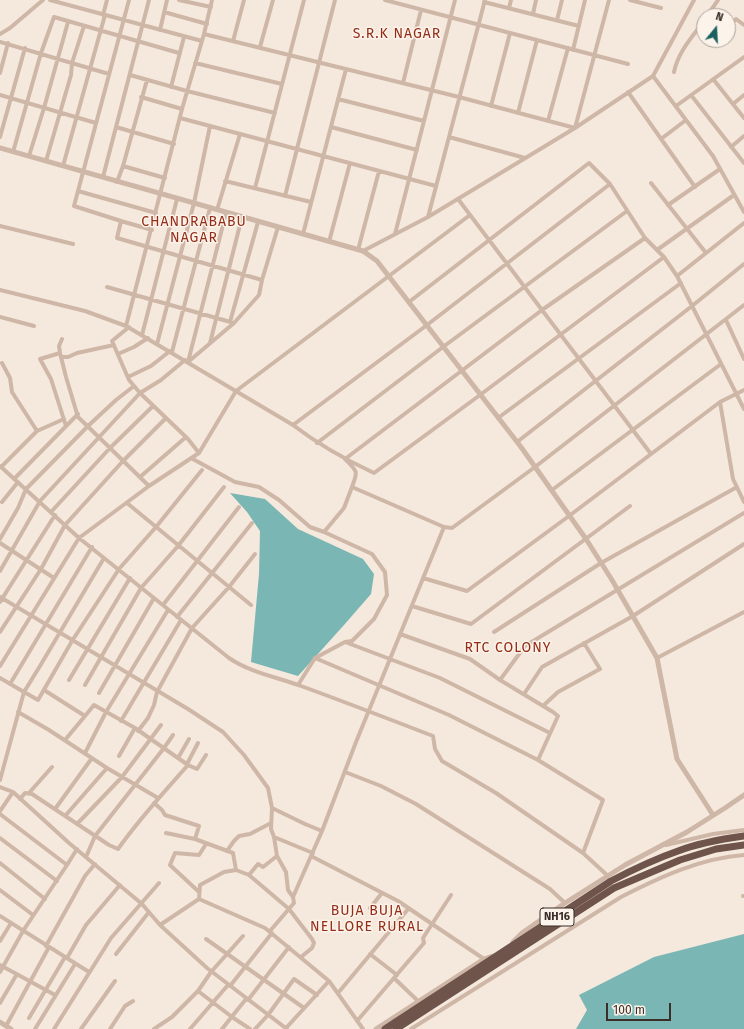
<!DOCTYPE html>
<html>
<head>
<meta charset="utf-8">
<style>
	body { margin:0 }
	#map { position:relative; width:744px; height:1029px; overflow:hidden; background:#f5e8dd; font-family:"Fira Sans",sans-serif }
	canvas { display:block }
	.north { position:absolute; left:696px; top:8px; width:40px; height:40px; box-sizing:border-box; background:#fcf3ea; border:1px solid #afa49c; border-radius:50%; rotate:18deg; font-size:11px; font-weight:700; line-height:16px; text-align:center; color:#3b2d28 }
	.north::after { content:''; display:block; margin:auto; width:14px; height:18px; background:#196161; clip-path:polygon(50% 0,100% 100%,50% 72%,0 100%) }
	.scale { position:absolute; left:606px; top:1003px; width:65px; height:18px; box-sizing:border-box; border:2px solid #3b2d28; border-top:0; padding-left:5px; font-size:12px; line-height:14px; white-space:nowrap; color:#3b2d28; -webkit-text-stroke:3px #fcf3ea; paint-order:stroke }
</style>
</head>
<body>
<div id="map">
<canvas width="744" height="1029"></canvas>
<div class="north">N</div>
<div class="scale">100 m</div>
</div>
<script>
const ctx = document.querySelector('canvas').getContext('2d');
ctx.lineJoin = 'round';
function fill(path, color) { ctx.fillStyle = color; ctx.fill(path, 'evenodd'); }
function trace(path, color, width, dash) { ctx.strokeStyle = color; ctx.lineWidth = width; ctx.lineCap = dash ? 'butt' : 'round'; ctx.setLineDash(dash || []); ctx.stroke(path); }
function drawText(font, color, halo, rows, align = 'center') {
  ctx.font = font + ' "Fira Sans",sans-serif'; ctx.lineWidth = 3; ctx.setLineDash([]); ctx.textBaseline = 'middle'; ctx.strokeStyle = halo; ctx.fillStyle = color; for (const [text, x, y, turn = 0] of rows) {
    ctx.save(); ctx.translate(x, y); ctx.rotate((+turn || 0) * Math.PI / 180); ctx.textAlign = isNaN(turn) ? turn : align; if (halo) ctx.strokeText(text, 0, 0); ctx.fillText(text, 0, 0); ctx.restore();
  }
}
fill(new Path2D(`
	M230,493L265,499L298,529L363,559L374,574L371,594L344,625L298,676L251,662L259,574L260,531L247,512Z
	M744,934V1029H576L587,1010L579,995L654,957Z`), '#79b6b4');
trace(new Path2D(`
	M50,0L202,41
	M129,0L74,206L121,221L117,238L262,280
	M179,0L211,7
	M212,0L204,34L182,109L126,326L293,425C319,445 344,459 374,473L480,395L664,257L677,276
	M385,0L628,64
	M630,0L661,8
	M484,2L579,26
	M509,8L511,0
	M164,12L207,24
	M533,14L536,0
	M103,15L107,0
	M707,16L718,0
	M557,20L562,0
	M728,27L736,19L744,25
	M160,30L167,0
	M0,34L10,28L43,0
	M204,34L459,97L575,128L609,0
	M233,41L244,0
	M0,42L109,74
	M711,45L715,40
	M260,47L273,0
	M573,50L585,0
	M195,63L282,84
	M674,72C678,52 692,37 704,21
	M0,73L8,43
	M130,75L187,91L275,113
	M653,76L694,0
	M713,79L744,118
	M403,83L421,10
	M171,87L184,37
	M628,92L695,187
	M0,95L96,123
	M691,95L744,163
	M141,97L182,109
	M338,99L424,121
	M733,104L744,95
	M491,106L510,33
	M676,106L744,57
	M44,108L68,22
	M518,113L537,40
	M180,118L436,186
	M548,121L568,48
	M116,127L174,144
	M331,127L417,150
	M0,137L25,48
	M449,137L525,158
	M661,139L686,120
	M731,147L744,136
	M13,152L41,53L54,17L179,53
	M29,156L44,108
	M46,161L71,75L72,63L84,26
	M63,166L105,15
	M123,166L165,178
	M103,177L149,0
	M225,181L311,202
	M117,182L123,166L147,80
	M651,183L706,253
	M255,188L304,0
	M78,191L156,213
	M285,196L335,0
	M458,199L651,454
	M668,205L720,169
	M217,210L240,134
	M428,217L485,0
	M121,221L152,230
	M744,223L677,276L744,409
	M0,226L73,244
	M303,234L346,69
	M395,234L455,0
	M645,238L542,310L345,459C358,472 358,471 352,487L444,527L452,528L535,467L744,305
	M329,242L350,163
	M358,250L379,171
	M657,250L734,195
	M363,251L428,217L575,128L653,76L713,156L744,212
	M107,287L234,323
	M0,290L85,311L126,326
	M409,302L589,163L610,184L645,238L664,257
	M0,317L34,326
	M726,320L744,359
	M230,322L258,222
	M142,335L177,199
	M62,339L59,346L60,353L66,377L78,417L110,448L153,406
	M210,343L242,217
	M157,344L194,203L210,126
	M172,352L210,208
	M60,353L40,359L51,379L66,426
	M118,354L134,347L148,338
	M61,357H68L77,353L114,345
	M188,362L234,323L259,295L262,280L278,227
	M188,362L226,213
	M2,363L10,378L12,392L37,431L64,419
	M128,377L151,366L170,351
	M744,390L720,402L733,479L744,502
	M498,418L681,283
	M293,425L427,325L610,184
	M517,442L692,306L744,264
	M317,443L443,347L627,211
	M199,453L236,391L470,215
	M191,458L235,482L259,487L279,500L310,527L324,532
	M0,466L79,538L229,658C251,673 277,677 301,686C345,702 389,719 433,736L435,749L442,761L496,793L583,853L608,876
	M1,467L37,431
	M140,477L186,437
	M14,479L78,414
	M552,490L721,364
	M2,502L18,482
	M127,503L251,605
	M51,512L110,448L149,486
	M0,539L18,508L26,489L88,426L116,400L134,386
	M0,543L54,578
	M104,558L40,666L24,692L38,700L72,641L119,569L156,527L202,470
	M0,571L40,501L140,393L161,380L185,360
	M423,578L467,591L569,516L720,402
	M0,597L188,709L223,732L244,755L268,788L272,808L271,829L274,837L277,856
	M0,602L55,515
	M163,605L239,507
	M412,606L471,624L630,506
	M177,617L252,523
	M0,632L41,569L65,525L123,461L166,418
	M494,632L601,563L737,487
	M400,634L470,659L500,680L553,712L558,716L538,760
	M345,642L440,678L550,733
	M315,658L449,715L538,760L603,800L583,853
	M657,658L744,612
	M0,666L79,538L149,486L199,453L188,439L140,393L129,380L112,341L129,327
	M0,678L24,692L0,780
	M69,680L130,578
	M500,680L525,646L744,513
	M10,684L92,547
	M85,685L141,588L178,546L224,487
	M298,685L315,658L345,642L352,641L374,619L387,595L385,572L372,554L324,532L344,508L352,487
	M44,690L85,716L94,705L135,728L188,765L197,769L206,755
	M99,693L154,598
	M524,694L542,667L633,616L744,544
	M544,705L558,692L600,669L584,643
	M18,712L49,730L107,768L158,798
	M121,721L181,620
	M138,731L148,718L154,705L157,692L192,628L229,587L255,554
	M65,740L85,716
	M85,753L106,712L168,610
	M119,756L135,728
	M178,758L189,739
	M187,764L198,743
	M345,772L381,786L416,804L550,889L565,903
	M0,787L13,792L69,843L142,904L160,925L207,968L287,1029
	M29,793L52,767
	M20,799L25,793L32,794L109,845L118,849C139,819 164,792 188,765
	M154,803L162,810L165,815L199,826L195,839
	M272,808L305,824L322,831
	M55,809L92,758
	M0,811L13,792
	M0,814L67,865L23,931L0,972
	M65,816L107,768
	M77,824L122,777L161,725
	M166,833L195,839L233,853L236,870
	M274,837L313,853
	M0,838L57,881
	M666,845L713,834L744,830
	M227,851L234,841L239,836L250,834L271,823
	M311,856L398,901L484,959
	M86,857L95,836L164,748L173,735
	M0,863L45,899
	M67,865L77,849
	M249,875L289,909L312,939L314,943L312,948L301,957
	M0,890L33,915
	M199,892L170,865L175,853L199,855L206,844
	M743,896H744
	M199,899L200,885L224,872L236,870L249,875L258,864L263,867L277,856L286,872L288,890L293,897L322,831L356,742L444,527
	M370,908L382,893
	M0,916L89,972
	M160,925L199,899L265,928L329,981L286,1028
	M270,931L294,903L293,897
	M206,939L304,1008
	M0,941L11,923
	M46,946L85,876L95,864
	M116,954L149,912
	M370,954L397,975
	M67,958L86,925L120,885
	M0,965L55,995
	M394,978L419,1002
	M329,981L363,1029
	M230,986L272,933
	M198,991L232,1017L250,1029
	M338,993L409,908
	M248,1000L289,947
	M0,1003L17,974
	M29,1018L65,957
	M357,1021L424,943L423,938L451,895
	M6,1026L49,947
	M35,1029L75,964
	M54,1029L111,938L159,883
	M81,1029L115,981
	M110,1029L125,1006L133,1001
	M154,1029L172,1017L198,991L211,972L243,936
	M190,1029L228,985
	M222,1029L246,999
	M255,1029L268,1015L294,979L317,995
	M411,1029L621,897C660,877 701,858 744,855`), '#cfb7a7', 4);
trace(new Path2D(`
	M0,148L363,251L377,261L521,447L586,539L612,580L657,658L677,759L713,815
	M513,942L522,933L565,903L625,865L687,832L725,808L744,795
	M0,1022L11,1029
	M376,1029L484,959L493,956`), '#cfb7a7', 5);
trace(new Path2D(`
	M385,1029L611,881C632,870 655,859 678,851C699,843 722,839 744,836
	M396,1029L614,888L680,860L716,849L744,845`), '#6e544b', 7);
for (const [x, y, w] of [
	[557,917,34]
]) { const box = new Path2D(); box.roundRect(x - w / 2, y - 9, w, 18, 3); ctx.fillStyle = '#fcf3ea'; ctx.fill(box); trace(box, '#3b2d28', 1); }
drawText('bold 11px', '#3b2d28', null, [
	["NH16",557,917]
]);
ctx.letterSpacing = '1px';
drawText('14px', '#932d18', '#fcf3ea', [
	["S.R.K NAGAR",397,34],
	["CHANDRABABU",194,222],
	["NAGAR",194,238],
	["RTC COLONY",508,648],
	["BUJA BUJA",367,911],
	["NELLORE RURAL",367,927]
]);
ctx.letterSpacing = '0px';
</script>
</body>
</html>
